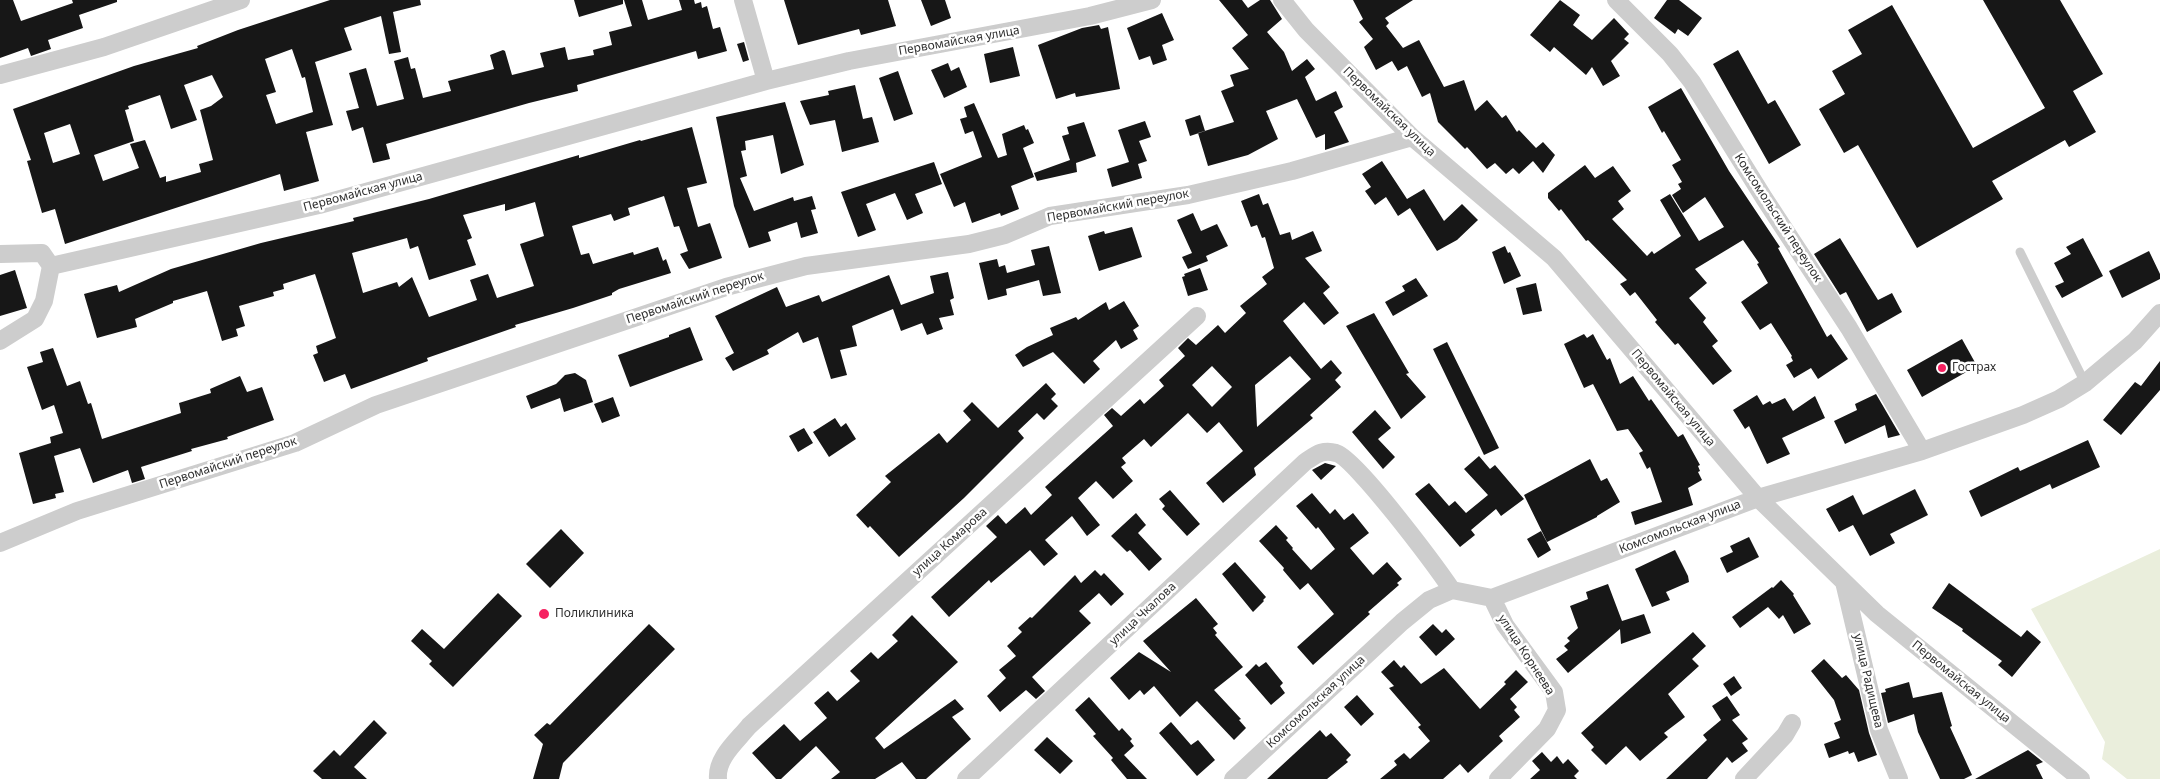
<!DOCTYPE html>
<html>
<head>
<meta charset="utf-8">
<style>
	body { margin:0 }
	canvas { display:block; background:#fff }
</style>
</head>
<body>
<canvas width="2160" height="779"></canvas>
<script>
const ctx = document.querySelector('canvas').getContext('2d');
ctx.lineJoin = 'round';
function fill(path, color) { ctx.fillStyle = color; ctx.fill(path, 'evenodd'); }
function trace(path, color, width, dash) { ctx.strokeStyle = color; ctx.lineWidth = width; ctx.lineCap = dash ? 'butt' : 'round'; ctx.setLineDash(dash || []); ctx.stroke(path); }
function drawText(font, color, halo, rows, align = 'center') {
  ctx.font = font + ' "Noto Sans",sans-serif'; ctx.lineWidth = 5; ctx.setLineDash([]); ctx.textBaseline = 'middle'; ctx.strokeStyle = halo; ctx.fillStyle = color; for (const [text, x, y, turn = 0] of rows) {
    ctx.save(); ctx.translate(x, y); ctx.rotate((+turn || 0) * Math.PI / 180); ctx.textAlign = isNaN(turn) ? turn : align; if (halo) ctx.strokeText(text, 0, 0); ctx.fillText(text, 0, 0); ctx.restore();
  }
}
fill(new Path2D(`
	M2160,549V779H2127L2102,759L2105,742L2031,609Z`), '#eaeedc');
fill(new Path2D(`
	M0,0H13L21,21L73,3L72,0H117V2L79,15L83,28L48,40L51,49L31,56L28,48L0,58Z
	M330,0H420L421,5L393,12L401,52L389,54L381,16L344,28L352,50L315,62L333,125L306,132L319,181L284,191L280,174L65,244L55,209L42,213L27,161L31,160L13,109L134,66L198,48L197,46L238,30ZM292,49L302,78L305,77L313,112L276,124L266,95L276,92L265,59ZM212,75L223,97L211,106L200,110L213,160L199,164L201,172L166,182V176L160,178L145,140L130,144L139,168L103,181L94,155L134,141L125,110L129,109L128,106L160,95L171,129L197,120L184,85ZM70,124L80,154L53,163L44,133Z
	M574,0H623V4L579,17Z
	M624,0H642L648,20L682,10L679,0H694L695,4L701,2L702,8L707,6L713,29L720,27L727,51L698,59L696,51L577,85L578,91L529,103L386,144L390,159L373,163L363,127L352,131L346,111L359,108L349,73L366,68L377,106L404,99L394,61L408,57L411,69L415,68L423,98L451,91L448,81L494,69L490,55L503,50L505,51L512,75L544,67L540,53L565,47L568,60L594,55L593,50L612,45L609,32L632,26Z
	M784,0H888L896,26L861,35L859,29L798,45Z
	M921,0H945L951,18L931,26Z
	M1219,0H1242L1248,8L1260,0H1270L1282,19L1267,32L1284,52L1292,71L1307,59L1315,69L1305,77L1316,101L1336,91L1343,107L1334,112L1349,142L1325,150V134L1316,138L1297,99L1266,111L1278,139L1248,155L1208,166L1198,133L1234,122L1221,91L1234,86L1230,75L1249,69L1232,48L1248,35Z
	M1353,0H1413L1385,18L1389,23L1386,26L1403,48L1419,40L1444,87L1464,80L1475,111L1487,100L1502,118L1506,115L1517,132L1519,130L1536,148L1543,142L1555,155L1543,173L1533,161L1519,174L1513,168L1506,174L1495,163L1487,169L1467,147L1465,149L1438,122L1430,93L1422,97L1407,66L1398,71L1392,61L1376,70L1364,47L1373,39L1359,22L1363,19Z
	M1560,0L1580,15L1573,25L1592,40L1614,18L1629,34L1624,39L1629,43L1611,61L1620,76L1603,86L1592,67L1586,75L1554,47L1550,52L1530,35Z
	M1667,0H1679L1702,18L1688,36L1678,29L1675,34L1654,18Z
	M1983,0H2060L2103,74L2073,91L2096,132L2069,147L2065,140L1992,181L2003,199L1917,248L1858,145L1844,153L1819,109L1845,94L1832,71L1862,54L1848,30L1892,5L1973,148L2045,108Z
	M1162,13L1174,40L1162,45L1167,60L1153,65L1150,56L1139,60L1127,28Z
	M1099,25L1101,29L1108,27L1120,89L1076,97L1075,93L1056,99L1038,45L1082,28Z
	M744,42L749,60L743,62L737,44Z
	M1013,47L1020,76L990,83L984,54Z
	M1738,50L1768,104L1775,100L1801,145L1769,164L1713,64Z
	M948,63L951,71L959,67L967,87L944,98L931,70Z
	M898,71L913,114L894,121L879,78Z
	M855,85L863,119L872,117L879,142L842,152L835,120L810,125L800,101L829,95L828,91Z
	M1681,88L1729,171L1780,247L1778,248L1827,337L1831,334L1848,359L1818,379L1811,368L1794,378L1786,365L1793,361L1791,357L1792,356L1771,323L1760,330L1741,302L1768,283L1757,264L1759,263L1743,240L1695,269L1707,283L1689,298L1706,318L1703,322L1718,341L1712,346L1732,371L1713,385L1678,343L1675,345L1655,322L1657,320L1635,292L1630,296L1620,284L1627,280L1588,240L1586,241L1561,209L1559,211L1548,198V193L1585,165L1595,178L1613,166L1631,191L1618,201L1624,209L1612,219L1647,256L1652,251L1654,254L1681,236L1660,200L1670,194L1699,241L1724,227L1705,197L1683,213L1672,195L1681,189L1678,184L1682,182L1672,165L1681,160L1664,131L1662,133L1648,107Z
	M785,102L804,165L781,174L773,135L745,141L746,150L741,151L747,176L740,178L754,211L793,197L794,201L812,196L816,209L811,210L818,233L801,238L797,222L768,232L771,241L749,248L734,206L716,117Z
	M974,103L998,158L1007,155L1002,134L1024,125L1026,130L1028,129L1034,143L1023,148L1034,177L1011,186L1019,209L1001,216L1000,213L972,223L965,202L954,207L940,174L982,157L973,131L965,134L960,119L967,117L964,107Z
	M1200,115L1205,131L1190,136L1185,120Z
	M1145,121L1151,137L1139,141L1147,161L1138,164L1142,178L1112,187L1107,169L1129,162L1118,130Z
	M1084,122L1096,156L1076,163L1077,172L1037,181L1034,173L1070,160L1062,136L1069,134L1067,127Z
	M692,127L707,183L687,188L698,227L710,223L722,258L689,269L680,254L688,251L679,226L674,227L664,196L628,208L630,215L614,221L611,214L572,226L581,255L589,253L593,264L633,252L634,255L658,247L663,261L666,259L671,273L619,289L612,293V295L573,308L515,325L516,327L427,358L428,361L351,389L345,374L324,382L313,355L318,353L316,346L336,338L315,274L283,284L284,289L273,292L274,296L239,306L245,326L236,329L238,336L222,341L207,291L173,301V303L135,319L137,327L97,338L84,294L117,285L119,292L171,269L261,243L354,221L353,218L429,199L579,155V158L640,140L641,141ZM535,202L544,236L520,244L534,286L497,298L488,274L470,280L477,300L429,317L412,277L399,287L397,282L363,293L352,253L407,238L410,249L418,246L429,280L476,265L467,240L472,238L463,215L505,204V211Z
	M1382,161L1407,199L1424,189L1444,221L1462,204L1478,220L1457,240L1437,251L1410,208L1398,216L1386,197L1375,205L1365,191L1371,187L1362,174Z
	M934,162L942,184L915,194L923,213L907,220L895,193L866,204L876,230L858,237L841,192Z
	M1259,194L1263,205L1268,203L1280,235L1290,232L1292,240L1313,231L1322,251L1305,258L1330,287L1323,293L1339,313L1324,325L1304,302L1283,321L1321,369L1331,360L1342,373L1335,380L1341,387L1310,415L1313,418L1254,468L1256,475L1223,503L1206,483L1243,451L1219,422L1207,433L1188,413L1151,447L1144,439L1122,458L1126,463L1121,467L1133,481L1113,499L1096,481L1078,498L1100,525L1087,536L1072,516L1045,540L1058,554L1044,566L1030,550L991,583L989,580L949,617L931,597L997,537L986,526L998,515L1006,524L1025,507L1031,515L1052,495L1045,487L1113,426L1104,415L1112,408L1121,416L1140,399L1144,404L1164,386L1159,380L1185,356L1178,348L1188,338L1196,345L1218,325L1225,333L1246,313L1240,306L1267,284L1262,277L1274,268L1265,237L1262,238L1257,225L1251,227L1241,201ZM1290,356L1311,379L1257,427L1255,385ZM1212,366L1232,387L1212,407L1192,385Z
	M1193,213L1201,231L1217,224L1228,246L1206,256L1208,261L1188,269L1182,257L1192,253L1177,220Z
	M1132,227L1142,257L1099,271L1088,236L1104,231L1105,234Z
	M1840,238L1878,300L1892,293L1902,312L1867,332L1846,292L1840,295L1814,254Z
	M2083,238L2103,276L2062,298L2055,286L2064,282L2054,263L2071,254L2066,247Z
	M1049,246L1061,293L1043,296L1039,280L1006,289L1007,295L988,300L979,263L997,259L999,267L1005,265L1007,273L1035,265L1031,250Z
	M1505,246L1508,253L1510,252L1521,276L1504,284L1492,252Z
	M2149,251L2160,274V279L2122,298L2109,271Z
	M1200,268L1208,290L1188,296L1182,277L1185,276L1184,274Z
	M15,270L27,308L0,316V275Z
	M948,272L954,298L950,300L954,315L939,318L943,329L927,335L922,323L901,331L893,309L852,326L857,346L840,350L847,375L831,379L818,337L803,343L798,332L767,350L769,354L733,371L725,358L734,353L715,316L777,287L786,307L819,295L822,302L889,275L901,305L934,293L930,276Z
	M1416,278L1428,296L1393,316L1385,302L1405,291L1402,286Z
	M1536,283L1542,311L1523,315L1516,288Z
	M1124,301L1139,326L1133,330L1138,339L1121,349L1116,340L1093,361L1100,369L1084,384L1053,352L1023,367L1015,355L1027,347L1053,335L1050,328L1076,317L1078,320L1106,302L1109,310Z
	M1374,313L1409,373L1406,374L1426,397L1401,419L1346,326Z
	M690,327L703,360L630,387L618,355L669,337V335Z
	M1584,334L1587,338L1593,334L1607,360L1610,358L1620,384L1633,376L1649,401L1651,399L1678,437L1683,434L1700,465L1698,466L1700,471L1698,472L1702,480L1688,488L1693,505L1635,525L1631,512L1662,502L1650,467L1647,469L1639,453L1643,451L1628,429L1617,431L1593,384L1584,388L1564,344Z
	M1962,339L1977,366L1922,397L1907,370Z
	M1447,342L1499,448L1484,455L1433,349Z
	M53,348L67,386L80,381L88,404L91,403L102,439L181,413L179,403L211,393L210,389L240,376L247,392L262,387L274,420L227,437L228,439L191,449L192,451L141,467L145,479L132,483L128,470L93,483L80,448L54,456L64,492L55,494L56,498L33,504L19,453L51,443L50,437L63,433L54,405L42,410L27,367L43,362L40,352Z
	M2160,361V390L2121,435L2103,420L2135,382L2141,386Z
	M575,373L586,380L593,402L564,412L560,398L531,409L526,396L556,384L565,375Z
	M1046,383L1056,394L1051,399L1058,406L1044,420L1037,413L1018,431L1024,438L964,498L899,557L870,526L868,528L856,515L891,482L885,476L939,433L947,443L971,420L963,411L972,402L998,428Z
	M1876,394L1900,435L1888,438L1885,425L1845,444L1834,421L1857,410L1855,404Z
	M1757,395L1763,405L1770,401L1772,404L1785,398L1793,411L1815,396L1825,418L1782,438L1790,454L1767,464L1749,426L1745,429L1733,410Z
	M613,397L620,416L602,423L594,404Z
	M1375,410L1391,428L1378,439L1395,457L1383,469L1352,432Z
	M835,418L841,427L846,423L856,439L829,457L813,432Z
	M804,428L813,443L798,452L789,436Z
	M2088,440L2100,467L2052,489L2050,484L1981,517L1969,491L2018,467L2020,471Z
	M1479,456L1490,469L1495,465L1524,499L1501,516L1496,509L1471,530L1475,535L1460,547L1415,494L1429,483L1449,506L1455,501L1466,513L1488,495L1464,469Z
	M1590,459L1601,481L1607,478L1620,502L1597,516V517L1547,542L1524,495Z
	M1325,463L1336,466L1321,480L1312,470Z
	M1915,489L1928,515L1890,534L1895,543L1870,556L1853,525L1839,532L1826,509L1853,495L1863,515Z
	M1170,490L1200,524L1187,536L1162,509L1165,506L1159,499Z
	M1312,493L1330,514L1335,509L1344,520L1353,513L1369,533L1350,548L1373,575L1387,562L1402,579L1397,583L1399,585L1368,612L1370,614L1313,665L1297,647L1334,614L1308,583L1300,590L1283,570L1284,568L1259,541L1276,525L1288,538L1286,540L1293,548L1292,549L1311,570L1335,549L1318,527L1316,529L1296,506Z
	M1136,513L1146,525L1138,533L1162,559L1149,571L1130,550L1127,552L1111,536Z
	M561,529L584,553L550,588L526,564Z
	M1541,531L1551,550L1538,558L1527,539Z
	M1749,537L1759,557L1727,573L1720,558L1733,552L1730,546Z
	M1675,550L1688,576L1689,582L1666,592L1670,600L1652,607L1635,569Z
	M1235,562L1266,597L1263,600L1264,601L1253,612L1222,574Z
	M1095,570L1101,576L1104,573L1124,594L1111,606L1099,593L1079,611L1091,623L1032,677L1045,691L1036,699L1026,690L1000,712L987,696L1006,678L999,670L1016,656L1007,646L1022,632L1018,628L1030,617L1032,618L1075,575L1081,583Z
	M1781,580L1794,594L1793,595L1811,624L1794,634L1783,615L1779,619L1768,607L1740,628L1732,617L1772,587L1773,588Z
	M1949,583L2021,637L2027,630L2041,642L2012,677L1998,665L2002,661L1962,631L1963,629L1932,608Z
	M1608,584L1622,621L1644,614L1651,633L1621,644L1620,629L1568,673L1556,659L1568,650L1564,646L1570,641L1567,638L1578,628L1570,606L1588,599L1586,592Z
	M498,593L522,616L453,687L429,664L432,661L411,641L422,629L444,649Z
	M1196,598L1218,624L1213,628L1217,633L1215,635L1243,667L1214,690L1241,719L1239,720L1246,728L1234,740L1197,701L1180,717L1154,686L1144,695L1140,690L1129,700L1110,678L1139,652L1171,672L1143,641Z
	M912,615L958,662L875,738L884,749L955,699L964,709L952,717L971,739L926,779H916L902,762L875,779H831L840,772L816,746L781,779H776L752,753L784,724L800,741L827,718L814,703L828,691L837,701L860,681L850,671L871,652L878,659L898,641L892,635Z
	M649,624L675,649L563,763L559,779H533L543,744L534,735L547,723L550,725Z
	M1433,624L1442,633L1446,629L1455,639L1436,656L1419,637Z
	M1693,632L1706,646L1692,659L1699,666L1668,694L1685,717L1664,733L1668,737L1640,761L1626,746L1606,765L1591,750L1594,747L1581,733Z
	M1824,659L1842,678L1846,675L1859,690L1869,733L1877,755L1858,762L1854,752L1849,754L1848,751L1829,758L1824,744L1840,738L1834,723L1841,720L1834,700L1811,671Z
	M1394,660L1401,668L1404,665L1421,684L1444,668L1480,709L1506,684L1504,682L1516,670L1528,682L1510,699L1517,707L1514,710L1520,717L1499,736L1503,741L1468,773L1460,764L1443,779H1380L1397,765L1394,761L1404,753L1410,759L1430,741L1418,727L1421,725L1389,688L1394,686L1381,672Z
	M1266,662L1283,683L1280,686L1285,693L1271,705L1245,675L1256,664L1259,667Z
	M1734,676L1742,688L1731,696L1723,684Z
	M1909,682L1913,698L1942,692L1952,726L1950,727L1972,775L1964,779H1940L1918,732L1914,714L1888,723L1881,693L1886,692L1885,689Z
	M1357,695L1374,714L1361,726L1344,707Z
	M1727,696L1740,715L1732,720L1748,739L1742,743L1748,751L1732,763L1727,757L1707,779H1666L1707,740L1703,735L1721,720L1712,706Z
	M1089,697L1119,731L1122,728L1132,739L1130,741L1134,746L1124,755L1147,779H1127L1111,760L1113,758L1093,736L1096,734L1075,710Z
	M374,720L387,733L354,767L367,779H322L313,771L334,750L340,756Z
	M1171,722L1191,745L1198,740L1215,760L1197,776L1159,733Z
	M1320,730L1326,737L1331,733L1351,755L1346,760L1348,762L1327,779H1267Z
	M1047,737L1073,761L1060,774L1034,750Z
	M2028,750L2043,762L2036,765L2043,779H1975Z
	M1542,752L1551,762L1557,756L1563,764L1568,759L1579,771L1574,776L1577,779H1530L1540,770L1532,761Z`), '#171717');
trace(new Path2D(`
	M2020,252L2085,383`), '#cdcdcd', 9);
trace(new Path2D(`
	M743,0L766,81
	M1282,0L1306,30L1412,137L1554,258L1758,498L1877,614L2081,779
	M1616,0L1670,54L1692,82L1764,198L1849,328L1922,451
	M0,75L104,47L241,0
	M0,254L42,253L51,266
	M0,341L35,319L44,301L51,266L319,205L766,81L849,61L1090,16L1152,0
	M0,543L77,511L295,443L376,405L726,287L806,266L969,244L1005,235L1050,216L1188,195L1292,171L1412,137
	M1844,582L1879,730L1899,779
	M1492,598L1505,625L1554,692L1557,710L1547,729L1498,779
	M718,779C716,758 737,741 749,726L1197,316
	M966,779L1305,462C1316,455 1322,449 1336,453C1355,457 1437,568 1452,590
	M1233,779L1402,622L1429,600L1452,590L1492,598L1758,498L1922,451L2023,415L2059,399L2085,383L2135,341L2160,313
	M1744,779L1785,735L1792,723`), '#cdcdcd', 18);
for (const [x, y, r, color] of [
	[1942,368,5,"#f62261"],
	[544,614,6,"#f62261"]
]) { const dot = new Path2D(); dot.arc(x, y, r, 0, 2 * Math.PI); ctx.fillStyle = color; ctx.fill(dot); trace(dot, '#fff', 2); }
drawText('12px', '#303030', '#fff', [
	["Первомайская улица",959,41,-10],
	["Первомайская улица",1389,112,44],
	["Первомайская улица",363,192,-15],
	["Первомайский переулок",1118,206,-10],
	["Комсомольский переулок",1778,218,57],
	["Первомайский переулок",695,298,-18],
	["Первомайская улица",1673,398,50],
	["Первомайский переулок",228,463,-18],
	["Комсомольская улица",1680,527,-21],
	["улица Комарова",950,542,-42],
	["улица Чкалова",1143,614,-43],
	["улица Корнеева",1526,655,57],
	["улица Радищева",1868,681,77],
	["Первомайская улица",1961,682,39],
	["Комсомольская улица",1316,702,-43]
]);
drawText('12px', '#303030', '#fff', [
	["Гострах",1952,368],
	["Поликлиника",555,614]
], 'left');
</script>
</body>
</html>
